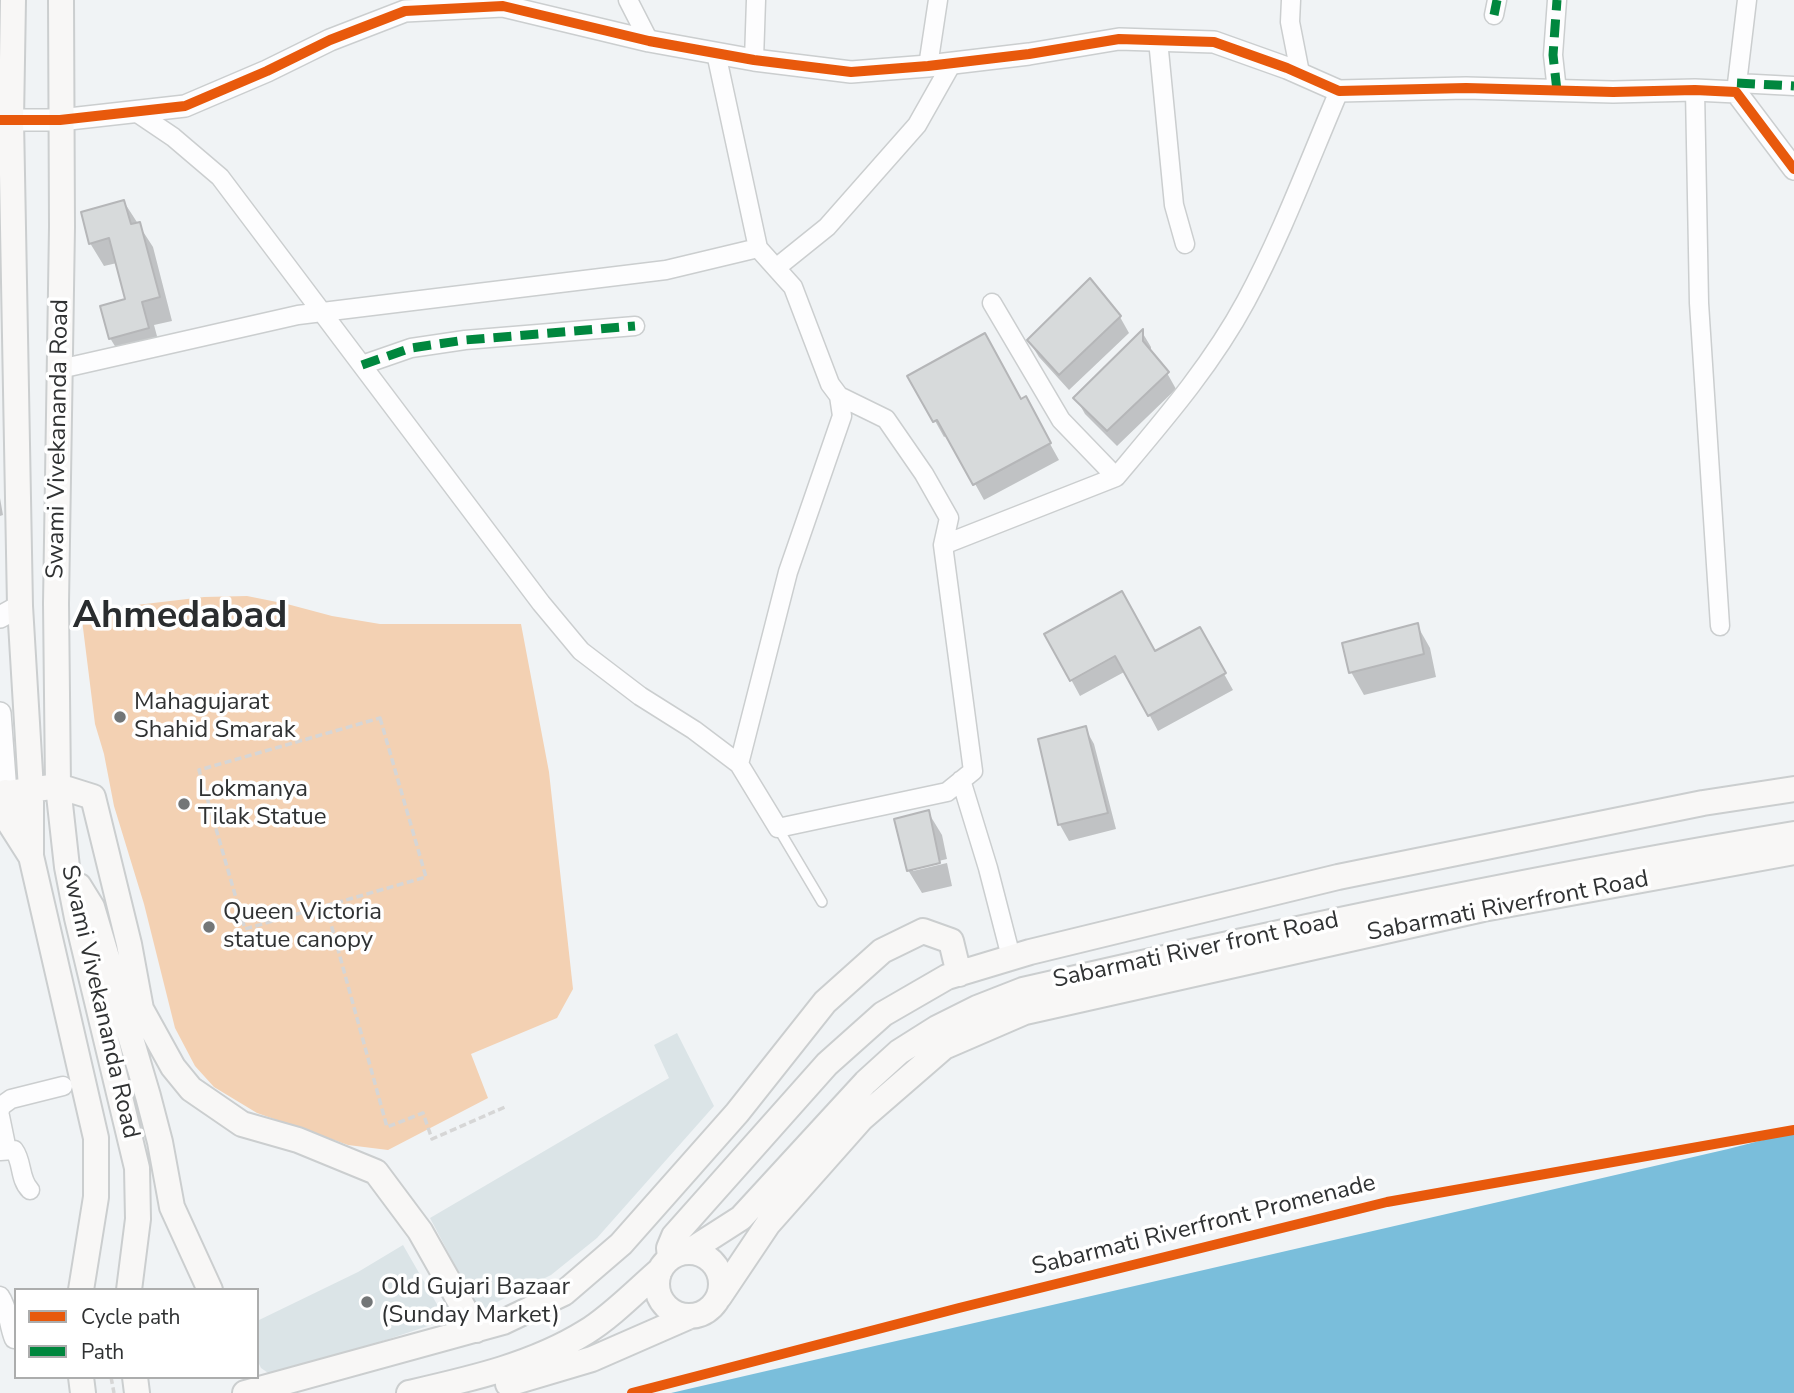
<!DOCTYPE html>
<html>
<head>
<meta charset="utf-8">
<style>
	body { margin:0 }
	#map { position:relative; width:1794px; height:1393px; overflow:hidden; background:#f0f3f5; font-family:"Nunito Sans",sans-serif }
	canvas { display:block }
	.legend { position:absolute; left:14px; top:1288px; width:245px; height:91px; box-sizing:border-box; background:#fff; border:2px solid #acadad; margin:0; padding:9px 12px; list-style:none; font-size:21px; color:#303233 }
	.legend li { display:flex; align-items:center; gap:14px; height:35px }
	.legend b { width:35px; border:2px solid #acadad }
</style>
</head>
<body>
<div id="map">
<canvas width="1794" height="1393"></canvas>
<ul class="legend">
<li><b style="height:9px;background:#e8590c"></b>Cycle path</li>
<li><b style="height:9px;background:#00873e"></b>Path</li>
</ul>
</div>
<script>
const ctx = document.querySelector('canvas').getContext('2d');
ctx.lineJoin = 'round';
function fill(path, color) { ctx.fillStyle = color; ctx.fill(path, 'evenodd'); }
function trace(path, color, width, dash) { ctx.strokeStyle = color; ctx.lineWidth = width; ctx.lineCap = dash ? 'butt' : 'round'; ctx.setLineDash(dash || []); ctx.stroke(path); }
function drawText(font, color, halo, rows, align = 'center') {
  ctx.font = font + ' "Nunito Sans",sans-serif'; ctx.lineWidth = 7; ctx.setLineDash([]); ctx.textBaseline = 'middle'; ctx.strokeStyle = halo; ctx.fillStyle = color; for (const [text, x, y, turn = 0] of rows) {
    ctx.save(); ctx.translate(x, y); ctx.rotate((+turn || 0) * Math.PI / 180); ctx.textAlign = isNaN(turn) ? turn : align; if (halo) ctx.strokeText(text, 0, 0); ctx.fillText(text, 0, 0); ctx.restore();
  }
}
fill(new Path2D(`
	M677,1033L714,1106L597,1238L551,1275L485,1308L476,1305L430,1218L669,1078L654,1045Z
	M403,1245L446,1320L274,1377L261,1368L257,1360V1321L358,1272Z`), '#dbe4e7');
fill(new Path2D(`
	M247,596L287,604L332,616L380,624H521L549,772L573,989L557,1018L471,1054L488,1098L388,1150L348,1145L257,1113L214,1087L195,1066L175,1028L144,904L114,806L104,754L95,724L82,620L128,606L204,597Z`), '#f3d1b3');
fill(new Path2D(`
	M1794,1132V1393H671L1728,1149Z`), '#7abedb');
fill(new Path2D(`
	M124,202L153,247L172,321L154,325L161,351L124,361L110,338L127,300L117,263L104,266L90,243Z
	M1090,281L1120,317L1129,333L1069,390L1039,357L1029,341Z
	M1142,332L1151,347V354L1167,373L1176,389L1117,446L1085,414L1076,398Z
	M910,376L1021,401L1025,399L1059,460L984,500L948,435L944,437Z
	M0,498L3,515L0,516Z
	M1417,625L1430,648L1436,677L1364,695L1351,672Z
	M1199,629L1233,690L1158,731L1126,671L1080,696L1047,635L1154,654Z
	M1085,728L1094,744L1116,829L1069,841L1060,825L1040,740Z
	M928,812L942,835L947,859L913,867V871L947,863L952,886L922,893L908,870Z`), '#0003');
const building = new Path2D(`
	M124,200L131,224L140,222L160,297L142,302L149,328L109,339L100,306L125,299L109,238L89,244L81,212Z
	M1090,278L1121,316L1059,375L1027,340Z
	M1143,329V341L1169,372L1107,431L1073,398Z
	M985,333L1021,399L1026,396L1051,443L973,485L937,420L933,422L907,376Z
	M1122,591L1155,651L1200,627L1226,673L1148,716L1115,656L1070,681L1044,634Z
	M1418,623L1424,654L1349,673L1342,643Z
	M1086,726L1108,813L1058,825L1038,739Z
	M929,810L940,863L907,871L894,819Z`);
fill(building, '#d7dadb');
trace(building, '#b5b6b8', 2);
const service = new Path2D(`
	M778,828L822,902`);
const minor = new Path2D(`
	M628,0L649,41
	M1291,0L1290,22L1300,73
	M1494,15L1497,0
	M1158,40L1174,205L1185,244
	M754,60L756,0
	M928,66L938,0
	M1737,83L1794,86
	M1695,90L1699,303L1720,626
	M1557,91L1553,55L1557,0
	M1736,92L1747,0
	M136,112L173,137L220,177L541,603L581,651L640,696L694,730L739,764L778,828L947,792L973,771L943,545L949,518L924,474L886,419L839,396L830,384L793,287L758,248
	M776,268L827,227L917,125L952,63
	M362,365L411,348L465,340L635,326
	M60,369L298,315L666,270L758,248L716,53
	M1116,477C1163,421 1211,366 1246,301C1282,234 1309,161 1339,91
	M943,545L1116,477L1061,420L992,303
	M739,764L788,572L842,416L839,396
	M961,780L988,868L1011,957
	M0,1111V1107L11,1099L63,1086
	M0,1116L7,1150
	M0,1151L14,1150C23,1162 19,1179 30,1190
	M0,1296C9,1309 8,1325 14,1339`);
const tertiary = new Path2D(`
	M0,120H60L185,106L267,71L330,40L405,11L503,6L649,41L754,60L851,72L928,66L1029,54L1119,39L1214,42L1287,68L1339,91L1466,88L1613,92L1695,90L1736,92L1794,169
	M0,617L20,606
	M0,713L6,792`);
const secondary = new Path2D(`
	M13,0L11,120L20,606L31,790V856L96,1138V1197L81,1290
	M61,0L62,227L56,603L58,786L67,867L77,918L137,1168L138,1219L129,1290
	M6,792L9,822L30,855
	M0,794L58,786L93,797L129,944L141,1009L173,1067L191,1089L242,1124L298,1140L376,1172L420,1231L476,1330
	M79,886L92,907L148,1096L160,1142L172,1207L210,1290
	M688,1252L741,1218L866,1082L899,1052L937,1028L977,1008L1023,990C1278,931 1535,877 1794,834
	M657 1284a32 32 0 1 1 64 0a32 32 0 1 1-64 0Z
	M670,1258L669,1248L674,1236L827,1064L883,1014L947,977L1030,952L1338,877L1703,803L1794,789
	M719,1297L768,1224L861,1119L944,1047L1025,1012L1483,909L1794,852
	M81,1377L83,1393
	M135,1377L137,1393
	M508,1384L592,1359L688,1317
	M245,1393L503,1322L564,1293L621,1244L737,1113L825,1002L882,951L923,931L951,941L959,974
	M409,1393C470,1379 533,1365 586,1332C611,1317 638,1289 660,1270`);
trace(service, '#cbcecf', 12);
trace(minor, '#cbcecf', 21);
trace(tertiary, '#cbcecf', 24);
trace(secondary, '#cbcecf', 28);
trace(new Path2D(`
	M380,718L426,877L245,929L199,770Z
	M326,906L387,1127L423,1113L432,1139L505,1107
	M111,1377L114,1393`), '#d6d6d6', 3.5, [7, 3.5]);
trace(service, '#fdfdfe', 9);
trace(minor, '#fdfdfe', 18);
trace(tertiary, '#fdfdfe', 21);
trace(secondary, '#f8f7f6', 24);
trace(new Path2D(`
	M1494,15L1497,0
	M1737,83L1794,86
	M1557,91L1553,55L1557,0
	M362,365L411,348L465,340L635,326`), '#00873e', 9, [18, 9]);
trace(new Path2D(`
	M0,120H60L185,106L267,71L330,40L405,11L503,6L649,41L754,60L851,72L928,66L1029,54L1119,39L1214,42L1287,68L1339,91L1466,88L1613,92L1695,90L1736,92L1794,169
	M632,1393L959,1308L1387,1202L1794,1130`), '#e8590c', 10);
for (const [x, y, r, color] of [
	[120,717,7,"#737677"],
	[184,804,7,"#737677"],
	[209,927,7,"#737677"],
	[367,1302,7,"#737677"]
]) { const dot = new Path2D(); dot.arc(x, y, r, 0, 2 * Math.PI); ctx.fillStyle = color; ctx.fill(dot); trace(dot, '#fff', 2.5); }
drawText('24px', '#303233', '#fff', [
	["Swami Vivekananda Road",59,439,-89],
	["Sabarmati Riverfront Road",1508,907,-11],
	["Sabarmati River front Road",1196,951,-12],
	["Swami Vivekananda Road",99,1002,77],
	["Sabarmati Riverfront Promenade",1204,1226,-14]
]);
drawText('24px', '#303233', '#fff', [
	["Mahagujarat",134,703],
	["Shahid Smarak",134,731],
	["Lokmanya",198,790],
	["Tilak Statue",198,818],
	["Queen Victoria",223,913],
	["statue canopy",223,941],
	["Old Gujari Bazaar",381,1288],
	["(Sunday Market)",381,1316]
], 'left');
drawText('bold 38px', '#2a2d2f', '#fff', [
	["Ahmedabad",180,618]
]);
</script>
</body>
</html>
